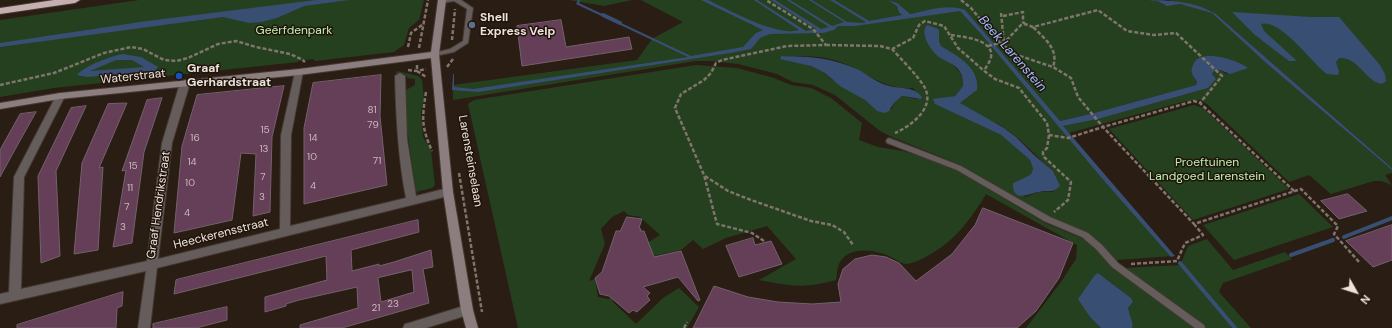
<!DOCTYPE html>
<html>
<head>
<meta charset="utf-8">
<style>
	body { margin:0 }
	#map { position:relative; width:1392px; height:328px; overflow:hidden; background:#2a1d14; font-family:"DM Sans",sans-serif }
	canvas { display:block }
	.north { position:absolute; left:1336px; top:272px; width:40px; height:40px; -webkit-text-stroke:3px #20140b; paint-order:stroke; rotate:129deg; font-size:11px; font-weight:700; line-height:16px; text-align:center; color:#ece3dd }
	.north::after { content:''; display:block; margin:auto; width:14px; height:18px; background:#ece3dd; clip-path:polygon(50% 0,100% 100%,50% 72%,0 100%) }
</style>
</head>
<body>
<div id="map">
<canvas width="1392" height="328"></canvas>
<div class="north">N</div>
</div>
<script>
const ctx = document.querySelector('canvas').getContext('2d');
ctx.lineJoin = 'round';
function fill(path, color) { ctx.fillStyle = color; ctx.fill(path, 'evenodd'); }
function trace(path, color, width, dash) { ctx.strokeStyle = color; ctx.lineWidth = width; ctx.lineCap = dash ? 'butt' : 'round'; ctx.setLineDash(dash || []); ctx.stroke(path); }
function drawText(font, color, halo, rows, align = 'center') {
  ctx.font = font + ' "DM Sans",sans-serif'; ctx.lineWidth = 3; ctx.setLineDash([]); ctx.textBaseline = 'middle'; ctx.strokeStyle = halo; ctx.fillStyle = color; for (const [text, x, y, turn = 0] of rows) {
    ctx.save(); ctx.translate(x, y); ctx.rotate((+turn || 0) * Math.PI / 180); ctx.textAlign = isNaN(turn) ? turn : align; if (halo) ctx.strokeText(text, 0, 0); ctx.fillText(text, 0, 0); ctx.restore();
  }
}
fill(new Path2D(`
	M139,0H424L419,20L409,28L404,45L394,52L315,61L313,59L298,61V62L54,88L0,97V20Z
	M569,0H632L604,6Z
	M641,0H1145L1157,1L1164,5L1180,4L1208,11L1215,15L1266,63L1392,170V173L1385,175L1392,185L1381,181H1374L1331,194L1309,175L1289,182L1207,104L1200,100L1186,101L1069,133L1173,256L1116,260L1087,233L1047,216L961,165L892,137L880,131L835,95L813,85L793,82L777,74L738,64L711,61H696L453,100V85L637,60L652,39L683,22ZM936,28L939,41L941,46L954,54L977,90L960,103C970,113 991,120 1003,127C1022,139 1036,157 1053,171V192H1039L1025,197L1013,183L1026,177L1031,174L1033,169L1030,160L1001,135L936,104L939,99L955,96L963,86C963,69 952,64 938,56ZM781,56C801,56 822,55 840,62C866,72 884,90 913,88L922,97L916,99L902,96L894,103L892,109L877,111L865,100L831,79L825,73L811,66L780,57ZM1239,62L1227,74L1220,70L1214,71L1212,74L1214,77L1208,88L1098,119L1063,126L1060,121L1094,113L1196,85L1197,82L1192,74Z
	M1168,0H1392V168L1216,14L1209,10Z
	M696,65L737,68L774,78L791,85L811,88L831,98L862,123L859,140L878,147L903,151L926,158L958,171L1045,223L1083,239L1096,249L1113,268L1196,328H1132L1133,325L1128,308L1133,302L1131,298L1098,273L1090,317L1101,328H1026L1061,282L1076,259L1077,245L986,194C971,219 955,241 929,255C922,259 915,263 906,264C902,264 897,260 893,258C878,250 851,245 840,262C837,267 837,275 836,280C804,289 791,286 759,280L796,259L767,226L726,238L703,249L693,240L681,250L653,256L651,251L644,245L660,235L640,217L628,215L624,211L612,217L601,229L605,244L589,281L595,279L598,297L608,299L613,298L612,301L636,324L663,298L679,288L699,307L687,328H518L468,104L474,100Z
	M397,71L418,76L422,80L424,99L421,112L423,137L431,150L435,185L432,188L416,192L406,122L404,91L415,85V79L408,78L404,74L395,75Z
	M1194,105L1203,108L1289,189L1193,220L1109,129Z
	M1299,194L1333,227L1234,260L1203,225Z
	M1207,239L1233,270L1285,252L1292,259L1223,283L1219,292L1251,328H1206L1124,268L1180,265L1188,246Z`), '#24401f');
fill(new Path2D(`
	M316,0H349L304,6L277,18L261,22L249,23L223,17L0,47V43L147,21Z
	M578,0H580L579,3L691,56L743,47L756,33L763,30L701,0H708C729,10 777,37 799,30L754,0H757L806,31L816,29L771,0H775L821,29L829,27L787,0H790L832,26L844,22L809,0H812L847,22L862,23L866,22L830,0H834L869,21L902,15L899,12L897,6L888,0L897,3L910,14C926,11 949,3 965,10L1060,121L1094,113L1196,85L1197,82C1196,79 1193,77 1192,74C1191,71 1192,67 1193,65C1199,47 1238,60 1248,68L1230,74L1220,70L1214,71L1212,74L1216,79L1208,88L1098,119L1063,126L1175,256L1171,257L1100,176L982,35L960,11L855,26H838L834,30L823,33L770,34L760,38L751,49L730,53L478,92L452,90L453,74H454V87L473,89L688,57L576,4Z
	M1145,0C1168,0 1195,1 1216,14L1392,168V170L1266,63L1212,13L1180,4L1167,6L1157,1Z
	M1232,12L1311,17H1339L1380,65L1385,74L1386,81L1382,84C1365,81 1358,56 1339,58L1336,62L1339,72L1338,75L1327,74C1313,64 1280,18 1261,24L1264,31L1296,60L1295,61H1289L1255,35Z
	M927,25L936,28L939,30V41L941,46C958,56 980,68 977,90L960,103L1004,128L1016,137L1034,155L1053,171L1060,186C1051,194 1050,190 1039,192C1030,193 1012,204 1013,183L1026,177L1031,174L1033,169L1030,160L1001,135L935,104L933,99L955,96L963,86C963,79 962,73 957,68C952,63 945,61 939,57C931,51 919,33 927,25Z
	M123,54L141,57L158,67L155,71L87,77L77,75C84,66 111,56 123,54ZM116,60H132L144,67L90,71Z
	M781,56C814,57 829,57 859,70C868,75 876,82 886,85C900,90 913,85 922,97L921,99L902,96L894,103L889,111L884,113L877,111L865,100L840,86L825,73L811,66L780,59Z
	M1098,273L1131,298L1133,302L1128,308L1133,325L1132,328H1101L1090,317L1078,299L1095,275Z`), '#394e73');
trace(new Path2D(`
	M603,15L620,23
	M1344,237L1392,218
	M1291,255L1333,240
	M1180,263L1235,328`), '#394e73', 4);
const building = new Path2D(`
	M561,20L566,47L629,37L632,49L522,66L517,26Z
	M381,75L380,116L387,185L304,204V128L313,83Z
	M284,86L272,137L270,212L253,216L256,154L241,153L232,220L174,233L182,146L197,95Z
	M162,98L144,152L132,243L113,247L126,170L122,171L147,100Z
	M126,103H127L99,168L103,167L98,250L74,254L82,163L108,104Z
	M86,106L56,171L60,256L41,263L38,176L71,108Z
	M36,112L12,155L0,177V150L20,114Z
	M1348,194L1367,211L1339,219L1321,201Z
	M983,208L1073,243L1059,278L1036,311L1017,328H693L714,286L748,297L778,302L812,304L841,302L838,284L843,269L855,259L872,255L886,257L899,263L916,281L952,254L975,225Z
	M627,217L642,219L639,228L641,229L640,231H644L654,257L681,251L700,300L698,301L678,277L643,287L650,293L647,296L650,300L637,312L633,310L629,313L609,296L600,294L595,278L602,272L616,231H620Z
	M418,220L419,232L351,250L352,271L379,264V266L394,262L431,250L433,267L423,269L429,303L342,328H300V325L358,308L357,287L299,300L286,304V306L265,312V297L327,280L326,256L174,294L176,280ZM412,270L414,292L381,302L378,278Z
	M1392,225V260L1373,267L1346,241Z
	M753,238L755,245L771,241L782,264L739,277L726,246Z
	M123,292L122,306L117,308L116,328H17V325Z
	M227,307V320L196,328H153V324Z`);
fill(building, '#653e58');
trace(building, '#73626c', 1);
const lane = new Path2D(`
	M440,0H461L473,8L468,43L454,52L435,56L433,55L432,54L433,53L450,49L463,41L467,9L454,1L442,3L440,2Z
	M889,138L961,166L1050,217L1088,233L1102,245L1118,263L1204,325L1205,328H1195L1112,267L1096,249L1082,237L1044,221L957,170L887,143L886,141L887,139Z`);
const street = new Path2D(`
	M299,69L303,72L291,135L290,226L406,198C398,158 396,117 395,76L400,73L405,76L407,139L416,196L448,188L452,189L453,192L452,195L157,268L150,328H138L146,271L0,304V294L9,292L14,177L57,94L60,93L65,96L24,177L21,289L147,261L162,143L180,83L185,80L190,83L172,143L158,259L280,229L281,135L295,72Z
	M467,305L471,306L473,310L471,314L426,328H403L405,324L409,323Z`);
const secondary = new Path2D(`
	M438,0H446L439,54L441,75L453,192L473,310L478,328H466L461,310L443,192L431,58L299,75L60,99L0,109V103L60,93L299,69L431,52Z`);
const highway = new Path2D(`
	M54,0H80L75,3L0,14V8Z`);
trace(lane, '#453930', 2);
trace(street, '#453930', 2);
trace(secondary, '#453930', 2);
trace(highway, '#453930', 2);
trace(new Path2D(`
	M961,0L971,8L1000,43H1004L1021,25L1025,24L1033,27L1098,10L1127,31L1154,35L1176,33L1222,76L1200,103
	M1001,13L1004,43
	M1003,16L1023,12V22L1025,24
	M951,35C963,37 994,39 991,57C990,62 986,67 984,71
	M452,40L455,9
	M826,45L880,46L892,49L913,38L919,25L925,21L944,26L958,48L983,70L995,79L1019,88L1047,123L1049,135L1068,138L1103,127L1078,97L1071,78L1053,67C1059,49 1045,39 1033,27
	M988,46L1000,43L1017,55L1053,67
	M408,47L411,33L422,25
	M419,48L428,0
	M892,49C901,59 919,77 925,88C935,108 911,126 895,133
	M417,65V71L426,77
	M447,67L453,59
	M408,70L417,71L426,69
	M0,85L54,73L104,53L131,47L143,49L164,60L176,61L188,58L218,44L236,41L256,47L290,54L301,59L305,62
	M426,92C422,118 421,126 432,151
	M1049,135L1047,148L1043,152V156L1071,182L1068,200L1054,212
	M459,173L482,312
	M705,176L728,191L751,200L811,221L832,225L844,232L853,245
	M1294,191L1200,103L1194,101L1103,127L1194,224L1301,189L1338,226L1334,234L1360,263
	M764,241L752,233L717,224L704,175L675,108L681,94L704,80L711,73L716,63L722,60L787,46L826,45L813,29L766,0
	M1131,264L1177,261L1185,243L1203,235L1194,224
	M684,328L687,322`), '#80756d', 2.5, [4, 2]);
fill(lane, '#655c5c');
fill(street, '#655c5c');
fill(secondary, '#8c7d7e');
fill(highway, '#c5afaf');
for (const [x, y, r, color] of [
	[472,25,4,"#5c6f8a"],
	[179,76,4,"#1a4fb4"]
]) { const dot = new Path2D(); dot.arc(x, y, r, 0, 2 * Math.PI); ctx.fillStyle = color; ctx.fill(dot); trace(dot, '#20140b', 1.5); }
drawText('10px', '#cababc', null, [
	["81",372,110],
	["79",373,125],
	["15",265,130],
	["16",195,138],
	["14",313,138],
	["13",264,149],
	["10",312,157],
	["71",377,161],
	["14",192,162],
	["15",133,166],
	["7",263,177],
	["10",190,183],
	["4",313,186],
	["11",130,188],
	["3",262,197],
	["7",127,207],
	["4",187,213],
	["3",123,227],
	["23",393,304],
	["21",376,308]
]);
drawText('bold 12px', '#ece3dd', '#20140b', [
	["Shell",480,18],
	["Express Velp",480,32],
	["Graaf",187,69],
	["Gerhardstraat",187,83]
], 'left');
drawText('12px', '#bef1b4', '#20140b', [
	["Geërfdenpark",294,31],
	["Proeftuinen",1207,163],
	["Landgoed Larenstein",1207,177]
]);
drawText('12px', '#ece3dd', '#20140b', [
	["Waterstraat",133,77,-6],
	["Larensteinselaan",470,161,80],
	["Graaf Hendrikstraat",159,205,-82],
	["Heeckerensstraat",221,234,-14]
]);
drawText('italic 13px', '#9ec1ff', '#20140b', [
	["Beek Larenstein",1012,54,49]
]);
</script>
</body>
</html>
